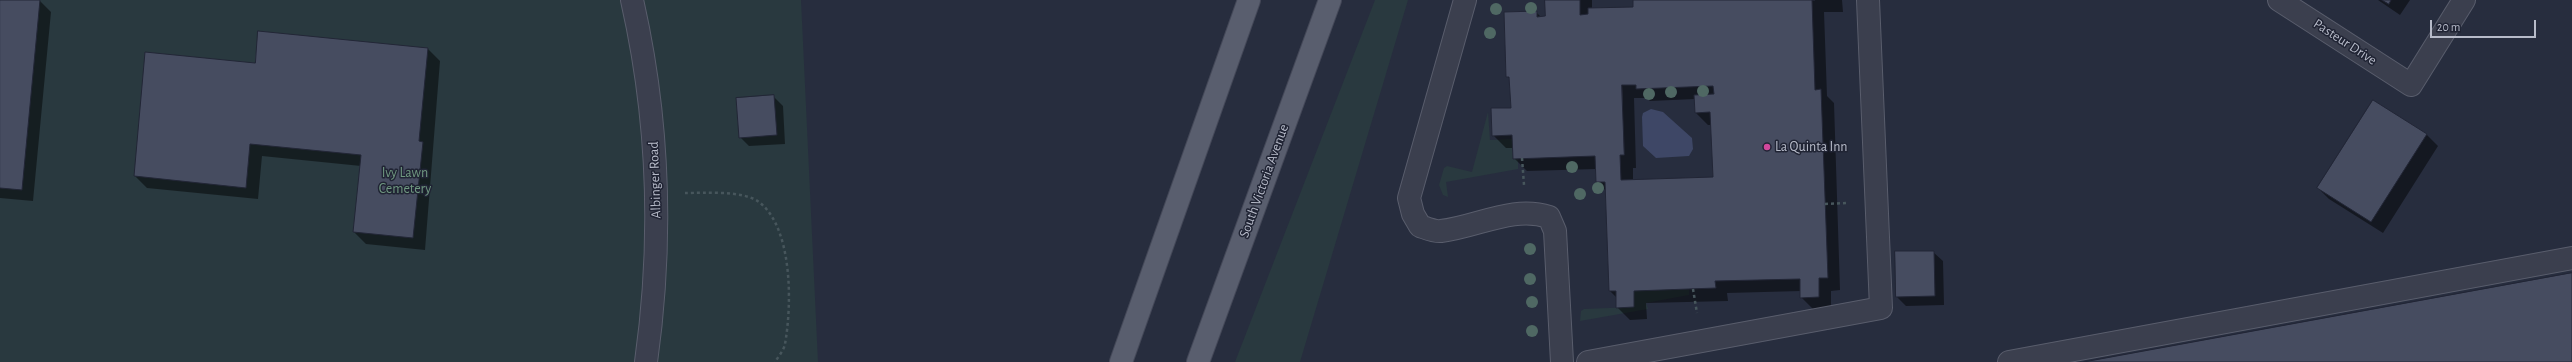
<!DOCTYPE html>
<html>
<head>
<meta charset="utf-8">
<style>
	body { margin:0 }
	#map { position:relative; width:2572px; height:362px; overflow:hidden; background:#272d3e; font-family:"Alegreya Sans",sans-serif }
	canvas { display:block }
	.scale { position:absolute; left:2430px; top:20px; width:106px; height:18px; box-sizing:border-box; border:2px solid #b7bbc9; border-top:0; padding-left:5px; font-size:12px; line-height:14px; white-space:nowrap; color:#b7bbc9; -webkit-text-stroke:3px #202434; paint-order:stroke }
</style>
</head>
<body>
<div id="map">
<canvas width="2572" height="362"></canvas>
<div class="scale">20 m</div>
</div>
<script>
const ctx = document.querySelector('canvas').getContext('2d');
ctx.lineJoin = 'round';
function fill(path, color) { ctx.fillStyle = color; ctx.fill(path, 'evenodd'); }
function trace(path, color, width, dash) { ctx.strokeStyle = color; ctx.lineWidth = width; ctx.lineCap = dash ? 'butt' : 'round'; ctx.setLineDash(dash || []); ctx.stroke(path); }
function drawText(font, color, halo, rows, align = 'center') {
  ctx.font = font + ' "Alegreya Sans",sans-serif'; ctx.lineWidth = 3; ctx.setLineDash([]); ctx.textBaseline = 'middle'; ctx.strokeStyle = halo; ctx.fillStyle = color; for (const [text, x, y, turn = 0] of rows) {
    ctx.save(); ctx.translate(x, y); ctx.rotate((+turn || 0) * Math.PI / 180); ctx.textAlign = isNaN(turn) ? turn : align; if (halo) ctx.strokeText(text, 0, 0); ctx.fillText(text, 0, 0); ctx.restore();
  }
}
fill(new Path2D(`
	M0,0H801L818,362H0Z
	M1375,0H1408L1300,362H1235Z
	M1488,112L1490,140L1512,139L1518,158V169L1446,182L1448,197L1443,195L1439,185L1444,168L1447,166L1472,172Z
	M1689,289V295L1646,303L1648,309L1580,321L1581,311L1584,309L1634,307V291Z`), '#29393f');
fill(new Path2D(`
	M1651,109L1663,112L1692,138L1693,149L1689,156L1656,158L1643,146L1642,117L1643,113Z`), '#3e4766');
fill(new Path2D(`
	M0,0L40,1L51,12L33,201L0,198Z
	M1546,0H1592V9L1634,8V0H1842L1843,12H1824L1827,96L1834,103L1840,290L1831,291V309L1814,310L1801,297V291L1727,293L1728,301L1646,303L1647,319L1630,320L1617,307V298L1610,291L1606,191L1597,181L1596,169L1527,171L1514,158V148H1506L1493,135L1512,109L1511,80L1507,76L1536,12L1541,17H1546ZM1634,98H1647L1650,101L1695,99L1696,113L1708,125H1712L1714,178L1633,181V168H1636Z
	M2378,0H2410L2400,15Z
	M259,32L428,49L440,61L425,250L366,244L354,232L361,166L262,156L258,199L147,188L135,176L146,54L256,64Z
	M773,96L783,106L785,144L749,146L740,137Z
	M2373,101L2427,135L2438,146L2383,233L2329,199L2318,188Z
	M1933,252L1943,261L1944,305L1906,306L1897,297Z`), '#0007');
const building = new Path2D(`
	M0,0H40L22,190L0,188Z
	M1545,0H1580V15L1588,14V8L1633,7V0H1815H1812L1815,90L1821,89L1828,278H1819V297L1800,298V279L1715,281L1716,288L1634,291V307L1616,308V291H1609L1605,182H1596L1595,156L1513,159L1512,135L1492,136L1491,108H1511L1509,77H1506L1504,12L1537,11V17L1545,16ZM1622,85H1636V89L1713,86L1714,94L1694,95L1695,113L1710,112L1713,177L1621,180L1620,155H1624Z
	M2382,0H2391L2389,4Z
	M258,31L428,48L419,141L423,142L413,238L353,232L361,155L250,144L246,188L134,176L145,52L255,63Z
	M774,95L777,135L739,138L736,98Z
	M2373,100L2427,134L2371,222L2317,188Z
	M1895,251H1934L1935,296L1896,297Z
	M2572,273V362H2084Z`);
fill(building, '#464c60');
trace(building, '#222636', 1);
const minor = new Path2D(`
	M632,0C659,119 663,241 646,362
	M1465,0L1409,198L1413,214L1420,226C1426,228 1435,232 1441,231C1477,227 1513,205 1549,217L1555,231L1562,362
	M2279,0L2411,85L2464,0
	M1588,362L1881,308L1868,0
	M2009,362L2572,258`);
const major = new Path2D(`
	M1121,362L1249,0
	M1198,362L1330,0`);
trace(minor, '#595d6c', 24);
trace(major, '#444858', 24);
trace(new Path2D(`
	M1522,158L1524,185
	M685,193C704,193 743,190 759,202C793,228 792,305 785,344C784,350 778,357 775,362
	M1825,204L1847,203
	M1693,289L1697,313`), '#47565c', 2.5, [3, 3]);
trace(minor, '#3b3f4e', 22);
trace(major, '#595e6e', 22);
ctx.fillStyle = '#4f6863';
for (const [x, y] of [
	[1531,8],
	[1496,9],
	[1490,33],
	[1703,91],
	[1671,92],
	[1649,94],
	[1572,167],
	[1598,188],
	[1580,194],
	[1530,249],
	[1530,279],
	[1532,302],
	[1532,331]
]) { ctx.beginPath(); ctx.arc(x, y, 6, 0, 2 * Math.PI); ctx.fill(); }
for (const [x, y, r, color] of [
	[1767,147,4,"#d1479c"]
]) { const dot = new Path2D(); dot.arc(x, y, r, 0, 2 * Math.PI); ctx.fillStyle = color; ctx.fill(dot); trace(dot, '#202434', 1.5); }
drawText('14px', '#b7bbc9', '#202434', [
	["Pasteur Drive",2345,42,33],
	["Albinger Road",655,180,-92],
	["South Victoria Avenue",1264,181,-70]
]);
drawText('14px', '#b7bbc9', '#202434', [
	["La Quinta Inn",1775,147]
], 'left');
drawText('14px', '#709881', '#202434', [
	["Ivy Lawn",405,173],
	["Cemetery",405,189]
]);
</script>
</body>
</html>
